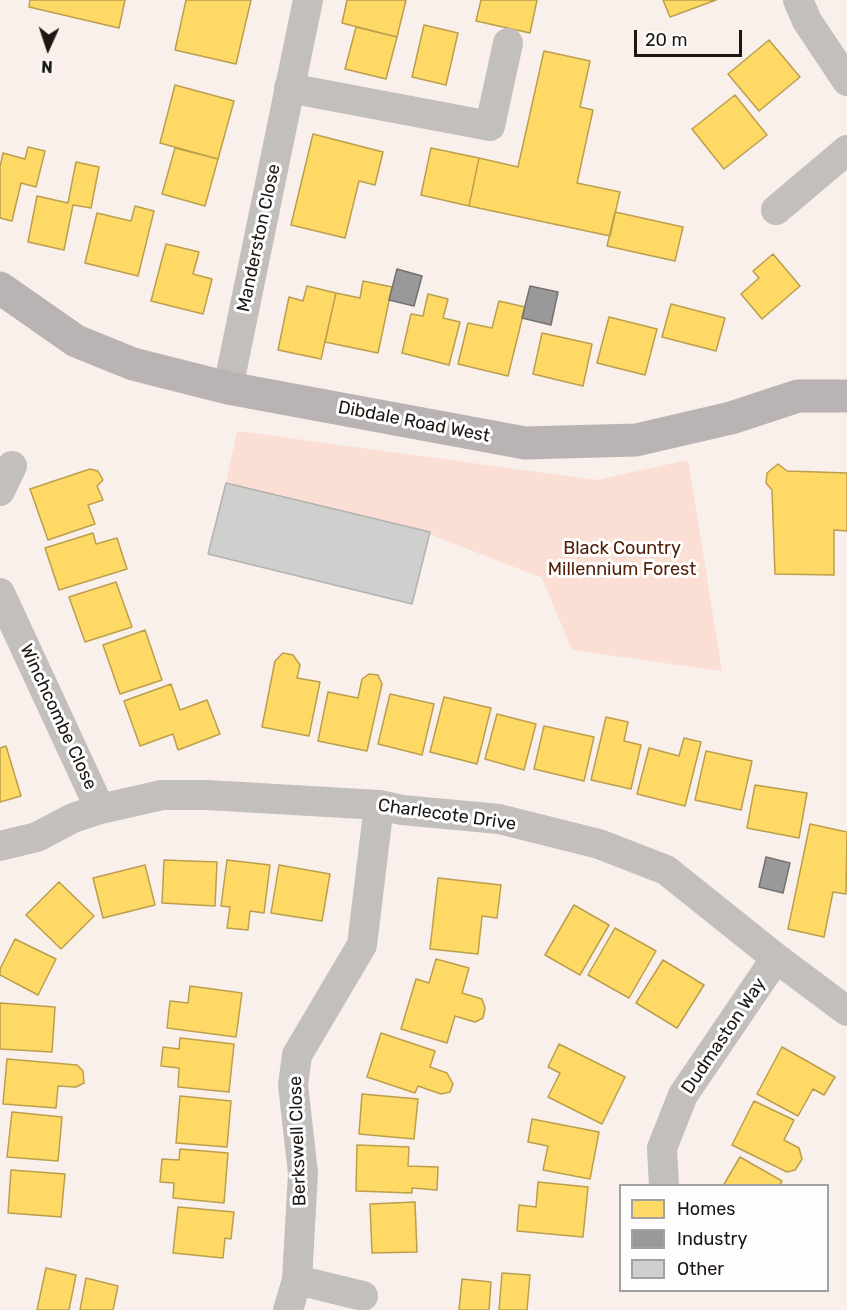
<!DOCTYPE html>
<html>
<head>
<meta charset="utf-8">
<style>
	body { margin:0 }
	#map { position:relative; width:847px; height:1310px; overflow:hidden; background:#f9efeb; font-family:Rubik,sans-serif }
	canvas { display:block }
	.legend { position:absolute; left:619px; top:1184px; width:210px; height:108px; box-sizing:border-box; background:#fefefe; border:2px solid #a4a2a0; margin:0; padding:8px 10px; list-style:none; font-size:18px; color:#1d1714 }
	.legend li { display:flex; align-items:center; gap:12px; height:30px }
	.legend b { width:30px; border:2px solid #a4a2a0 }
	.north { position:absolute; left:18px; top:18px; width:60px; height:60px; -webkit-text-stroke:4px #fefefe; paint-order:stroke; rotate:183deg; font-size:16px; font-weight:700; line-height:24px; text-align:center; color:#1d1714 }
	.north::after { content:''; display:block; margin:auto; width:21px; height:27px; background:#1d1714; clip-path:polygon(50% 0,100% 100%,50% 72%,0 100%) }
	.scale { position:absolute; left:634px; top:30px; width:108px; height:27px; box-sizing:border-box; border:3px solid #1d1714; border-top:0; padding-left:8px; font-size:18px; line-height:21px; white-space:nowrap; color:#1d1714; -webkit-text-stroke:4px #fefefe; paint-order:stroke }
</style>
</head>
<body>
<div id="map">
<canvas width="847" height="1310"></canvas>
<ul class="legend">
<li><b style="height:16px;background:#ffd966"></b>Homes</li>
<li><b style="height:16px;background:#999"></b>Industry</li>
<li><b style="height:16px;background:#cfcfce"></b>Other</li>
</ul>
<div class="north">N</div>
<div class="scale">20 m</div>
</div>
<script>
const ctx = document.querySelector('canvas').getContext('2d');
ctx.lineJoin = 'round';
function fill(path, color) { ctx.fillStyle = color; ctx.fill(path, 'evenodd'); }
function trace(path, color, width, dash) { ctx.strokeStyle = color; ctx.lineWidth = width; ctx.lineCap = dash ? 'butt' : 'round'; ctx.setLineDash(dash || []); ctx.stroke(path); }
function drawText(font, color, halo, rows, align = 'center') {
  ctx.font = font + ' Rubik,sans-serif'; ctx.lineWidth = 6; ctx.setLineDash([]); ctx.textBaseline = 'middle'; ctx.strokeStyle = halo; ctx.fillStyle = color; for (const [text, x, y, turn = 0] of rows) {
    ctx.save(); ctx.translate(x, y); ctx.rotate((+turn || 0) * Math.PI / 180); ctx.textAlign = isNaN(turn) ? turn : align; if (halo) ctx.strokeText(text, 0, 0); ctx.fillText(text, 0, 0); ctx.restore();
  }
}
fill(new Path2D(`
	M237,431L597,480L688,460L722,671L572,650L542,578L417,529L226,483Z`), '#fbded4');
const homes = new Path2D(`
	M30,0H125L119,28L29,7Z
	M186,0H251L236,64L175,50Z
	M347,0H406L397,37L342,23Z
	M481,0H537L530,33L476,21Z
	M663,0H716L670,17Z
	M424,25L458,33L446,85L412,77Z
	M356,27L397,37L386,79L345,69Z
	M769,40L800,77L759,111L728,74Z
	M544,51L590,61L580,107L593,110L577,183L620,192L610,236L469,206L479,158L518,167Z
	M175,85L234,101L218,159L160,143Z
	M735,95L767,135L724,169L692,129Z
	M313,134L383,152L375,185L359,181L345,238L291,225Z
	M28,147L45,151L36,187L21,183L12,221L0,218V167L3,153L25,159Z
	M175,148L218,159L205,206L162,194Z
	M431,148L479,158L469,206L421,195Z
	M76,162L99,167L91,208L73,205L64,250L28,242L37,196L68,203Z
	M135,206L154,211L138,276L85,263L97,213L131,221Z
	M615,212L683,227L675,261L607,246Z
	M166,244L199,252L193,274L212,279L203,314L151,301Z
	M773,254L800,286L762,319L741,294L759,278L753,271Z
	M363,281L392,287L378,353L325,342L336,293L360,298Z
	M307,286L336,293L321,359L278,350L289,297L303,301Z
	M428,294L448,299L443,318L460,322L449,365L402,353L411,314L423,316Z
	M499,301L525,307L508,376L458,364L468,323L492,328Z
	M671,304L725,318L716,351L662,337Z
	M609,317L657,329L645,375L597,363Z
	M542,333L592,344L583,386L533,374Z
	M778,464L787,471L847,473V531L834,530V575L775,574L772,490L766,483L767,473Z
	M90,469L98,471L103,480L97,486L103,500L88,505L95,524L48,540L30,489Z
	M93,533L96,544L117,538L127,569L59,590L45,548Z
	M116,582L132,627L85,642L69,597Z
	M145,630L162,680L120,694L103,645Z
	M283,653L293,655L300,665L297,678L320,682L309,736L262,727L275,661Z
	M369,674L378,675L382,684L367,751L318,741L328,692L358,698L362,679Z
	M171,684L180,710L207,700L220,734L178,750L173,734L140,746L124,701Z
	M390,694L434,704L422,755L378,744Z
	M444,697L491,708L477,764L430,752Z
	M497,714L536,724L524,770L485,759Z
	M606,717L628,722L624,741L641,745L631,789L591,780Z
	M544,726L594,737L584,781L534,769Z
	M684,738L701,742L685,806L637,794L649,748L679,756Z
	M6,746L21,796L0,802V748Z
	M706,751L752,761L741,810L695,800Z
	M755,785L807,793L799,838L747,828Z
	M810,824L847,832L846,894L833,892L824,937L788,929Z
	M164,860L217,862L215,906L162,903Z
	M227,860L270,865L264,913L250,911L248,930L227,928L230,907L221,906Z
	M145,865L155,905L103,918L93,878Z
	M279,865L330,874L322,921L271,913Z
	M438,878L501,885L497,918L482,916L478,954L430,949Z
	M59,882L94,916L61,949L26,915Z
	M574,905L609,925L580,975L545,955Z
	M615,928L656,951L629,998L588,975Z
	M15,939L56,959L38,995L0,975V969Z
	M436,959L469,968L462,993L482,999L485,1008L483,1018L475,1022L455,1016L447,1043L401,1029L416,979L429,983Z
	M663,960L704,985L677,1028L636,1003Z
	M190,986L242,993L236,1037L167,1028L170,1001L188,1003Z
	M0,1003L55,1007L52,1052L0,1049Z
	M381,1033L435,1051L430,1067L447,1073L453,1084L450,1092L441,1094L418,1086L415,1093L367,1077Z
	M180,1038L234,1044L229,1092L178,1087L179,1068L161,1066L163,1047L179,1049Z
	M559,1044L625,1077L602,1124L548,1097L560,1073L548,1067Z
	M782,1047L835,1077L824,1095L813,1089L798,1116L757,1094Z
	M7,1059L77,1065L83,1071L84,1083L76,1087L58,1086L56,1108L3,1104Z
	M362,1094L418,1099L414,1139L359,1134Z
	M180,1096L231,1101L227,1147L176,1143Z
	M754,1101L794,1120L784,1140L799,1148L802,1159L795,1170L787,1172L732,1145Z
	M12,1112L62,1117L58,1161L7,1157Z
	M532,1119L599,1132L590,1179L543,1170L548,1146L528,1142Z
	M357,1145L409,1147L408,1166L438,1167L437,1190L412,1188V1193L356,1191Z
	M180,1149L228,1153L224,1203L173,1198L174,1183L160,1182L162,1159L179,1160Z
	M740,1157L782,1181L779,1186H723Z
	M11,1170L65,1174L61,1217L8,1213Z
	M538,1182L588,1187L583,1237L517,1231L519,1205L536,1207Z
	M415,1202L417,1252L372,1253L370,1204Z
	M178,1207L234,1212L231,1239L225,1238L223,1258L173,1253Z
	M46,1268L76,1275L69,1310H37Z
	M502,1273L530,1275L527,1310H499Z
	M86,1278L118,1286L113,1310H80Z
	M462,1279L491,1282L489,1310H459Z`);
fill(homes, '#ffd966');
trace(homes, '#bb9f4d', 1.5);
const industry = new Path2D(`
	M397,269L422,276L414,306L389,300Z
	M530,286L558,292L551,325L522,318Z
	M766,857L790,863L783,893L759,887Z`);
fill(industry, '#999');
trace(industry, '#747271', 1.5);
const building = new Path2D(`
	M226,483L430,532L412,604L208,554Z`);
fill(building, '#cfcfce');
trace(building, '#b3b2b1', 1.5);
trace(new Path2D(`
	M798,0L807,21L847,81
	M289,88L490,126L508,43
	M776,210L847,150
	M228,388L308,0
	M0,491L12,466
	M0,593L100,809
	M0,846L37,837L73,818L100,809L162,795H207L379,805L402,810L499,819L599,844L666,870L776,958L847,1011
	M664,1186L662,1148L683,1095L776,958
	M297,1280L363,1296
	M288,1310L297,1280L303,1173L293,1085L297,1055L362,945L379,805`), '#c2bfbd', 30);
trace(new Path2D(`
	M0,288L76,341L133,364L228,388L525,443L636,440L731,418L798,396H847`), '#b9b4b3', 33);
drawText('18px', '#1d1714', '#fefefe', [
	["Manderston Close",259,238,-78],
	["Dibdale Road West",414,422,11],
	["Winchcombe Close",58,717,65],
	["Charlecote Drive",447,815,8],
	["Dudmaston Way",724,1036,-56],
	["Berkswell Close",298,1141,-92]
]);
drawText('18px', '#53200b', '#fefefe', [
	["Black Country",622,549],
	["Millennium Forest",622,570]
]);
</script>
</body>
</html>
